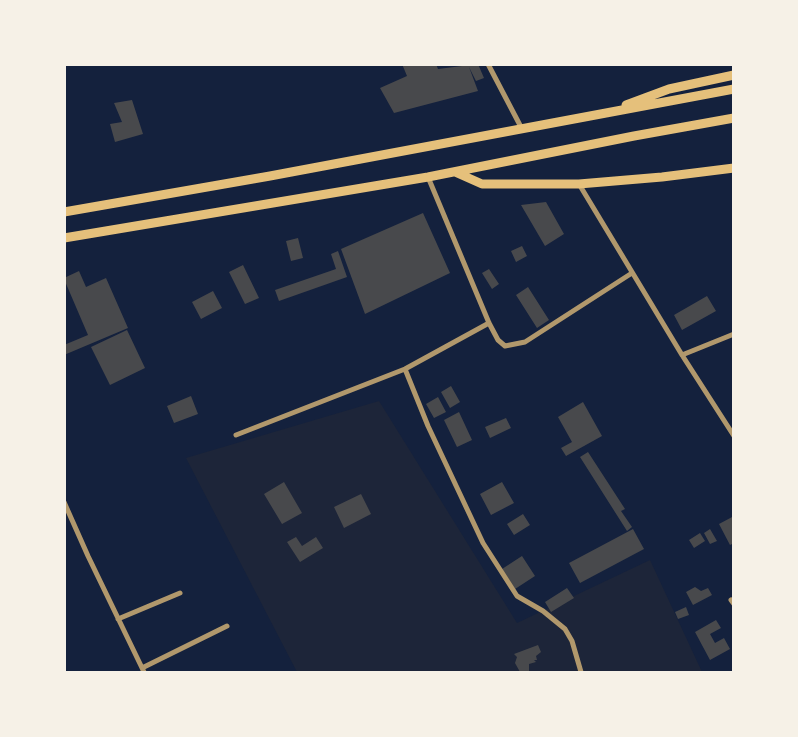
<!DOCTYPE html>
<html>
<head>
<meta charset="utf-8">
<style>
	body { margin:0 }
	#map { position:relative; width:798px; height:737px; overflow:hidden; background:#14213d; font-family:"DM Sans",sans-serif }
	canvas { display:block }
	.frame { position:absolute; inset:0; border:66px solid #f6f1e7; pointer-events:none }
</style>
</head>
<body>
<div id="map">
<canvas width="798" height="737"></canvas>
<div class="frame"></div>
</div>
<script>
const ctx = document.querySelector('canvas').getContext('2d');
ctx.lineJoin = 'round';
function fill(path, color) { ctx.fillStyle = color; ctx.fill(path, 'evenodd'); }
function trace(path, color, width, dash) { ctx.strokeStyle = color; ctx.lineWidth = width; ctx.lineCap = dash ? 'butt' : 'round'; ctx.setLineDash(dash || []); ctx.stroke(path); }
fill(new Path2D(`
	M379,401L517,623L650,560L702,672H297L186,458Z`), '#1d2539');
fill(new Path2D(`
	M402,64H436L438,69L478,64L484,78L476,81L469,67L478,91L394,113L380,88L407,76Z
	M132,100L143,134L115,142L110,124L122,122L114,103Z
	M546,202L564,234L545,246L521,205Z
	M423,213L450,273L365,314L341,249Z
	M298,238L303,258L291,261L286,241Z
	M522,246L527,256L516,262L511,251Z
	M338,251L347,277L279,301L275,290L336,269L331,254Z
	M243,265L259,298L245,304L229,272Z
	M489,269L499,284L492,289L482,273Z
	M79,271L86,287L106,278L128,328L64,355V345L88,335L64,279V278Z
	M528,287L549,320L537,328L516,295Z
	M213,291L222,308L201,319L192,302Z
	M707,296L716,311L682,330L674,315Z
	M127,330L145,368L110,385L91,347Z
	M451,386L460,402L450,408L441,392Z
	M191,396L198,414L174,423L167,406Z
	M438,397L446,412L434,418L426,404Z
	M583,402L602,436L566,456L561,448L572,442L558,417Z
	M459,412L472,440L457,447L444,420Z
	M506,418L511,428L490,438L485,427Z
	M588,452L625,509L621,511L632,527L627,531L580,457Z
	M284,482L302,513L282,524L264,494Z
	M502,482L514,503L491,515L480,494Z
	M361,494L371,514L344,528L334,507Z
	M523,514L530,525L514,535L507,524Z
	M734,516V543L730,545L719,524Z
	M633,529L644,549L580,583L569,563Z
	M710,529L717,541L710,544L704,533Z
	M700,533L705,541L694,548L689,540Z
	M296,537L302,546L316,537L323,548L300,562L287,542Z
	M522,556L535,576L515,589L502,569Z
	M695,587L701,591L708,588L712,595L693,605L686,592Z
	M567,588L574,598L551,612L545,602Z
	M686,607L689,615L678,619L675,612Z
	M716,620L721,628L710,634L715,643L724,638L730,649L710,660L695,632Z
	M538,645L541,652L536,656L537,660H534L536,662L529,664V671L520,672L515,663L517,657L514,654Z`), '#48494c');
trace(new Path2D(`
	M488,64L522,129
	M428,177L489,323L498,340L505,346L525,342L632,273
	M579,184L682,355L734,436
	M682,355L734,334
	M405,369L428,426L483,543L517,596L543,611L565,629L572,641L581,672
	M236,435L405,369L489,323
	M64,502L88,556L144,672
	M731,600L734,604
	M118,619L180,593
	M142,668L227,626`), '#b1986c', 5);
trace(new Path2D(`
	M626,105L669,89L734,75
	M455,172L482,184H579L662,177L734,168
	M64,212L270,176L734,89
	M64,238L428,177L634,136L734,118`), '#e5c07b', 9);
</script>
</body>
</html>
